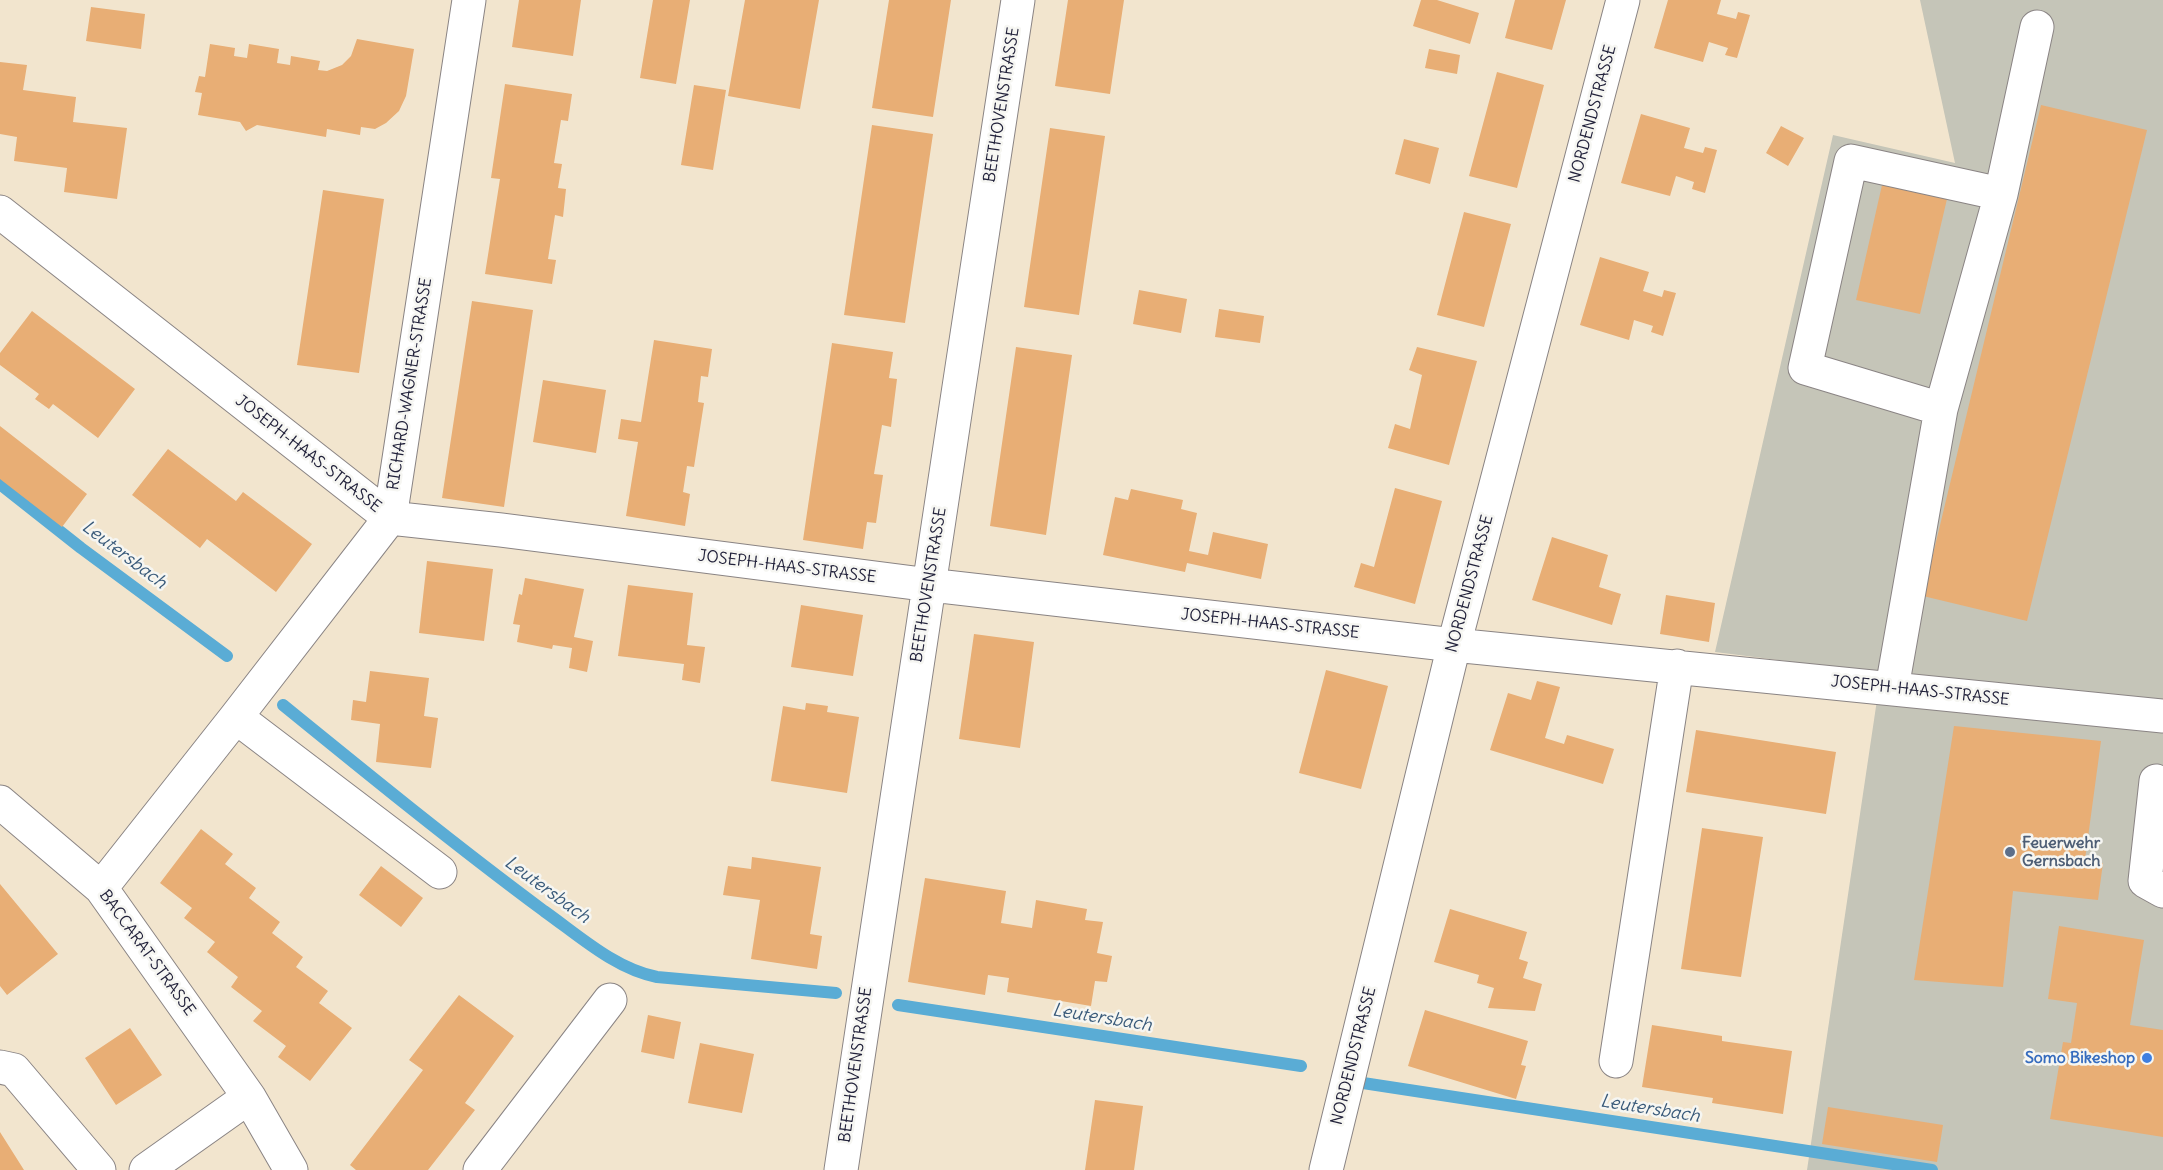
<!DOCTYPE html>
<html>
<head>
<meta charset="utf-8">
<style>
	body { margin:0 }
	canvas { display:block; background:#f2e5ce }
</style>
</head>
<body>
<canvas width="2163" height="1170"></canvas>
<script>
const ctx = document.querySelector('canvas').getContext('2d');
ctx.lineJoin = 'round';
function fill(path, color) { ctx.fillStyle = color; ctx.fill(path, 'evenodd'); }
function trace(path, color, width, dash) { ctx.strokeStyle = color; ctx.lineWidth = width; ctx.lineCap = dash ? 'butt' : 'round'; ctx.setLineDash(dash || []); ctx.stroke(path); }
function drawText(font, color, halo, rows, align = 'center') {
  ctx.font = font + ' Delius,sans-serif'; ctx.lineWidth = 5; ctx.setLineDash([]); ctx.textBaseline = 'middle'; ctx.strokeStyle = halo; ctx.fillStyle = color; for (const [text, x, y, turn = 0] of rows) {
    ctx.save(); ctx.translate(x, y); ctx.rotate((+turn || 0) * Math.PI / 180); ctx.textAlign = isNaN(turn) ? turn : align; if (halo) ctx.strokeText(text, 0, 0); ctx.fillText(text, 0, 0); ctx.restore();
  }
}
fill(new Path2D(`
	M1920,0H2163V1170H1807L1881,673L1715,652L1833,135L1955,163Z`), '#c5c5b8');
trace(new Path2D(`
	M0,484L81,548L227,656
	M283,705C369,775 455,845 544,911C578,935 615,969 657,977L836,993
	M898,1005L1301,1066
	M1363,1083L1932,1170`), '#5aacd5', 12);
fill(new Path2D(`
	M519,0H581L573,56L512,47Z
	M653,0H690L676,84L640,78Z
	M745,0H819L800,109L728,96Z
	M889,0H951L933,117L872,108Z
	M1068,0H1124L1110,94L1055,86Z
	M1421,0H1437L1479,13L1470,44L1413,26Z
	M1515,0H1566L1552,50L1505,38Z
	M1668,0H1721L1717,14L1736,19L1738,12L1750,15L1737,58L1725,55L1728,48L1709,42L1703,62L1654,48Z
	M91,7L145,14L141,49L86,41Z
	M357,39L414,49L406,96L399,111L386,123L375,129L361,127L360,135L327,129L326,137L257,125L246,131L240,122L198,115L202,93L195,92L199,76L205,77L210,44L235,48L234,56L247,58L249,44L279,49L277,63L290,65L291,56L320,61L318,70L327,71L342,65L351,56Z
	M1429,49L1460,55L1457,74L1425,68Z
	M0,62L27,65L23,90L76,97L73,122L127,128L117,199L64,192L67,168L14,161L17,137L0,134Z
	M1497,72L1544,85L1517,188L1469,176Z
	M505,84L572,94L568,121L561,120L554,163L562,164L558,188L566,189L563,217L555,215L548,259L556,260L552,284L485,274L500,179L491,178Z
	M694,85L726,90L713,170L681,165Z
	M2041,105L2147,130L2027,621L1923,596Z
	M1641,114L1690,128L1684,148L1703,153L1705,147L1717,150L1705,193L1692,189L1694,182L1676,176L1670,196L1621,183Z
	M872,125L933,134L905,323L844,315Z
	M1781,126L1804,138L1788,166L1766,153Z
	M1050,128L1105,136L1079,315L1024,307Z
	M1404,139L1439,148L1430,184L1395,174Z
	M1882,185L1947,199L1920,314L1856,300Z
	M323,190L384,199L359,373L297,365Z
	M1464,212L1511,224L1484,327L1437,315Z
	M1600,257L1649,272L1643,291L1662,297L1664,290L1676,293L1663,336L1651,332L1653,326L1634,320L1629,340L1580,325Z
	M1139,290L1187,299L1181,333L1133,324Z
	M472,301L533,310L504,507L442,498Z
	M1219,309L1264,316L1260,343L1215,337Z
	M32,311L135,389L98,438L53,404L49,409L35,399L39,394L0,365V353Z
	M654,340L712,349L708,377L701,376L698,402L704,403L694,467L687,466L683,492L690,494L685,526L626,516L638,442L618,439L621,419L641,422Z
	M832,343L893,352L889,378L897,379L891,427L882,425L874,474L883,475L876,523L867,522L863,549L803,540Z
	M1016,347L1072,355L1046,535L990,526Z
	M1417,347L1477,361L1449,465L1388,448L1395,424L1410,429L1422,375L1409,370Z
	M543,380L606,390L596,453L533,442Z
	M0,426L87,494L62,527L0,479Z
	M168,449L236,501L243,492L312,544L276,592L207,539L200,548L132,495Z
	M1395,488L1442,501L1415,604L1354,587L1361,563L1374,567Z
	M1131,489L1183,500L1181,509L1197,513L1189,551L1208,555L1213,532L1268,544L1261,579L1187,563L1185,572L1103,555L1115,497L1128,500Z
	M1552,537L1608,555L1599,587L1621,594L1612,625L1532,600Z
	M427,561L493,569L484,641L419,633Z
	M525,578L584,589L574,637L593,641L587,672L569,668L572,648L553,645L552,649L517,642L520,625L513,624L519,594L522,595Z
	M628,585L693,593L687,645L705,647L700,683L682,680L684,664L618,656Z
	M1666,595L1715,603L1709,642L1660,634Z
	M801,605L863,615L853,676L791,667Z
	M974,634L1034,642L1020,748L959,739Z
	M1326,670L1388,686L1361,789L1299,773Z
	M370,671L429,678L424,716L438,718L431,768L376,762L380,724L351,720L353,700L366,702Z
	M1537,681L1560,687L1545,738L1564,744L1567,735L1614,749L1603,784L1490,750L1508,693L1531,700Z
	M806,703L828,706L827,712L859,717L847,793L771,781L783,706L805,710Z
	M1954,726L2101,741L2084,867L2103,863L2098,900L2013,891L2003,987L1914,980Z
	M1696,730L1836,752L1826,814L1686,792Z
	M1702,828L1763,837L1741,977L1681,969Z
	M201,829L233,854L225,864L256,888L249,898L280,922L272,933L303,957L296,967L328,991L319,1003L352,1028L310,1081L278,1057L286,1046L253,1021L262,1011L231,987L238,977L207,952L215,942L184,918L192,908L160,883Z
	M752,857L821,867L810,934L822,936L817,969L751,959L760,900L723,895L728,866L751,869Z
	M381,866L423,898L401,927L359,895Z
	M925,878L1006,891L1001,923L1032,928L1036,900L1087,909L1085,920L1103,922L1097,953L1112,956L1107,982L1095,981L1091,1006L1007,992L1009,978L988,975L985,995L908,982Z
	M0,884L58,954L7,995L0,986Z
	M1450,909L1527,932L1519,959L1528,962L1523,978L1542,984L1535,1011L1488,1008L1494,988L1477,983L1479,975L1434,962Z
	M2059,926L2144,940L2130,1025L2163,1030V1137L2050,1119L2063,1042L2071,1043L2077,1003L2048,999Z
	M459,995L514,1036L465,1103L475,1110L428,1170H356L350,1165L423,1070L409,1060Z
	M1425,1010L1528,1041L1521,1065L1526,1066L1516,1099L1408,1066Z
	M648,1015L681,1022L674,1059L641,1052Z
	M1652,1025L1722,1036V1041L1792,1051L1783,1114L1712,1103L1713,1098L1642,1087Z
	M130,1028L162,1075L116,1105L85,1058Z
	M700,1043L754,1054L742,1113L688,1103Z
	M1095,1100L1143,1106L1134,1170H1085Z
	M1828,1107L1943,1125L1937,1162L1822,1144Z
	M0,1132L24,1170H0Z`), '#e8ae75');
const minor = new Path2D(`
	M0,212L390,518L501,530L930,585L1454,645L2163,716
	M1941,409L1805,368L1851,161L2001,194
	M1892,688L1941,409L2001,194L2037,27
	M236,717L440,872
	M2156,781L2145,881L2163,891
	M0,802L101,888L249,1097L291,1170
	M101,888L236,717L390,518L469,0
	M1616,1061L1677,666
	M0,1067L14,1070L99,1170
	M146,1170L249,1097
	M480,1170L610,1000
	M841,1170C898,780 959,390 1018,0
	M1326,1170L1454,645L1623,0`);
trace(minor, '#8a8484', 35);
trace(minor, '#fff', 33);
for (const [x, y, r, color] of [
	[2010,852,6,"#5c6f8a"],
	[2147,1058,6,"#3f7fe0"]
]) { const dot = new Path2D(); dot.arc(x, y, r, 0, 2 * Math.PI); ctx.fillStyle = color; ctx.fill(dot); trace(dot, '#f6f6f2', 2); }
drawText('16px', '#22223b', '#f6f6f2', [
	["BEETHOVENSTRASSE",1002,105,-81],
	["NORDENDSTRASSE",1593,114,-75],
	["RICHARD-WAGNER-STRASSE",410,384,-81],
	["JOSEPH-HAAS-STRASSE",308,454,38],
	["JOSEPH-HAAS-STRASSE",787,567,7],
	["NORDENDSTRASSE",1470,584,-75],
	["BEETHOVENSTRASSE",929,585,-81],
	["JOSEPH-HAAS-STRASSE",1270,624,6],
	["JOSEPH-HAAS-STRASSE",1920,691,6],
	["BACCARAT-STRASSE",147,953,54],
	["NORDENDSTRASSE",1354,1056,-76],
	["BEETHOVENSTRASSE",856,1065,-82]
]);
drawText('bold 16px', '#4e5e75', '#f6f6f2', [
	["Feuerwehr",2022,843],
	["Gernsbach",2022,861]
], 'left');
drawText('bold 16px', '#366cbe', '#f6f6f2', [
	["Somo Bikeshop",2135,1058]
], 'right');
drawText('italic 18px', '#385979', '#f6f6f2', [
	["Leutersbach",124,555,37],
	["Leutersbach",547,890,36],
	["Leutersbach",1102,1018,9],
	["Leutersbach",1650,1109,9]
]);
</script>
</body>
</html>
